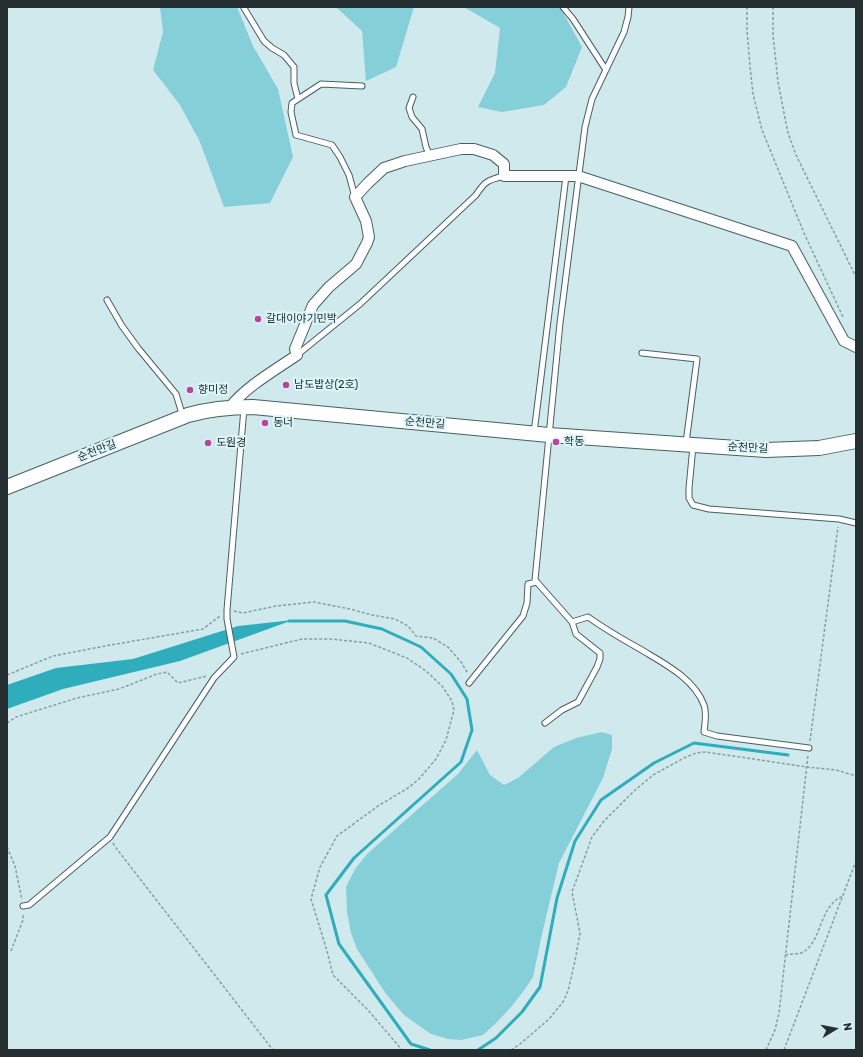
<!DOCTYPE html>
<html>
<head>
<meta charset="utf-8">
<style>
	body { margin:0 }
	#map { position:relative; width:863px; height:1057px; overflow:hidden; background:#cfe9ed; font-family:Rubik,sans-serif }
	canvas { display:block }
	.frame { position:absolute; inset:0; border:8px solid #252f31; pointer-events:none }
	.north { position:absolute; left:815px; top:1009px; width:40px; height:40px; -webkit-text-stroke:3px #dcf6fa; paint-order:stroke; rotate:80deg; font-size:11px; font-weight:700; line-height:16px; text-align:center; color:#252f31 }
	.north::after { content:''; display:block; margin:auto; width:14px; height:18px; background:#252f31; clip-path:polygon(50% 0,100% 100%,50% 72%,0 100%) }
</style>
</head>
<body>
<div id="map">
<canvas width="863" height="1057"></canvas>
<div class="frame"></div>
<div class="north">N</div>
</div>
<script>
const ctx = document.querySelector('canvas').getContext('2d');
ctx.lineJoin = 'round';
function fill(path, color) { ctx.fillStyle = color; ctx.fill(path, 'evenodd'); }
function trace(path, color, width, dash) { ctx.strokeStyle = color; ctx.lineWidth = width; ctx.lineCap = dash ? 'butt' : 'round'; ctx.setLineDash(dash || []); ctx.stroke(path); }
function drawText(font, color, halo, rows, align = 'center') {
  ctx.font = font + ' Rubik,"Noto Sans KR",sans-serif'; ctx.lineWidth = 4; ctx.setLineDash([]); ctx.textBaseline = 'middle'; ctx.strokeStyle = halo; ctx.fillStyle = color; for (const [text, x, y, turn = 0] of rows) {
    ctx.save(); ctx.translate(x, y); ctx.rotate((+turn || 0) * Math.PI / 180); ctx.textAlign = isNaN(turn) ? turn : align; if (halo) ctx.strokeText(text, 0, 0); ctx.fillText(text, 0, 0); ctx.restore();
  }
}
fill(new Path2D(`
	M160,7H237L253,46L278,89L293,157L270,203L224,207L200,142L180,105L153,70L163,32Z
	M336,7H414L396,67L366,81L362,31Z
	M464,7H560L582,47L566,87L544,105L502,112L478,107L495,73L500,28Z
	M602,732L612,735V749L603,778L559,863L542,934L533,977L525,989L512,1006L496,1023L483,1035L461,1040L448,1039L431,1034L404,1015L386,994L357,949L351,933L347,912L346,887L355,869L367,854L458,774L477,750L490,775L504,785L518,778L554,747L576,738Z`), '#85cfd9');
fill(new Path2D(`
	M293,620L180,661L63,689L7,709V685L56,668L133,659L238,626Z`), '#2fadbc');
trace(new Path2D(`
	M289,621H345L382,629L421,647L451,674L467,699L472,730L461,762L354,858L326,895L339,944L411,1044L430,1050
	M478,1050L496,1038L522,1012L540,987L557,898L575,841L601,800L654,763L694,743L788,755`), '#2fadbc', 3);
const lane = new Path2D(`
	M563,7L573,19L606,70
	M629,7L628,17L624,32L592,99L585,127L560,323L535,580L572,622L588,617C605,629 622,639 640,649C663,663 694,678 704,705C707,713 705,723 704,732L717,736L809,748
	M244,8L264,41L272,48L284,55L294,67V83L298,99
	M413,97L409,108L412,117L422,129L426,147L430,156
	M355,197L349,175L340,157L332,145L296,135L291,112L292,103L321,84L362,86
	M107,300L122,326L138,348L176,394L183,417
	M642,353L697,359L686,443
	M297,355L360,304L476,195C485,181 488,180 504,176
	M534,433L566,176
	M693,446L689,488V498L693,505L709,509L839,519L856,523
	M469,683L523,616L527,603L528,584L537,582
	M545,723L562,710L578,702L597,667L600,659V653L576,634L572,622
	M23,906L29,905L110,837L214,678L234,657L227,619V610L244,408`);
const street = new Path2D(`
	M230,407C248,385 274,371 297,355L295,349L313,305L329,287L356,264L367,243L369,237L366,221L355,197L368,183L384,168L405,161L461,149H474L493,155L504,164V176H578L792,246L844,341L856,347`);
const secondary = new Path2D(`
	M7,487L188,415C209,409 231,407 253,407L549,435L766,450L819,448L856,441`);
trace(lane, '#485f62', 7);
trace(street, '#485f62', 12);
trace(secondary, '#485f62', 16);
trace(new Path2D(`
	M747,7V30L750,66L753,94L762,130L804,233L843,317
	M773,7V35L778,82L788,133L796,155L856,277
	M234,611L243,613L276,606L314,602L350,609L372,615L395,619L408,626L416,636L433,638L448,647L461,662L467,672
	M241,654L302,639H331L369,643L407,658L426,671L442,686L452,701L454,710L446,740L436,759L419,779L408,788L378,806L337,836L320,867L311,899L327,951L333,975L368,1010L402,1050
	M7,675L53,656L105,646L203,629L220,616
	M7,723L16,717L77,698L119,689L157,674L167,672L178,683L207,676
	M810,741L838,527
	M113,843L116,848L273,1050
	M7,847L15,866L22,900
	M11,951L23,920V914
	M785,955C791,954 796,954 801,953C822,945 818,906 843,896
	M511,1050L520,1044L549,1019L563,1002L568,991L575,961L580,933L572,892L592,837L604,821L634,791L653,775L684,758L696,753L706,752L807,767L836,770L856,776
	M766,1050L775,1030L779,1013L808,755
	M784,1050L856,861`), '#899da0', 1.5, [3, 2]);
trace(lane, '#fff', 5);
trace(street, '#fff', 10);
trace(secondary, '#fff', 14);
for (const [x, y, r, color] of [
	[258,319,4,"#bb459c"],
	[286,385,4,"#bb459c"],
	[190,390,4,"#bb459c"],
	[265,423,4,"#bb459c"],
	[556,442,4,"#bb459c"],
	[208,443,4,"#bb459c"]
]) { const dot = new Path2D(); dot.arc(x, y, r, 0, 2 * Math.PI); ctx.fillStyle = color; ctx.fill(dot); trace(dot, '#dcf6fa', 1.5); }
drawText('11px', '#252f31', '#dcf6fa', [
	["갈대이야기민박",266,319],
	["남도밥상(2호)",294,385],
	["향미정",198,390],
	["동너",273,423],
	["학동",564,442],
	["도원경",216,443]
], 'left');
drawText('11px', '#252f31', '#dcf6fa', [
	["순천만길",425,423,5],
	["순천만길",748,448,3],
	["순천만길",97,451,-21]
]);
</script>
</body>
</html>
